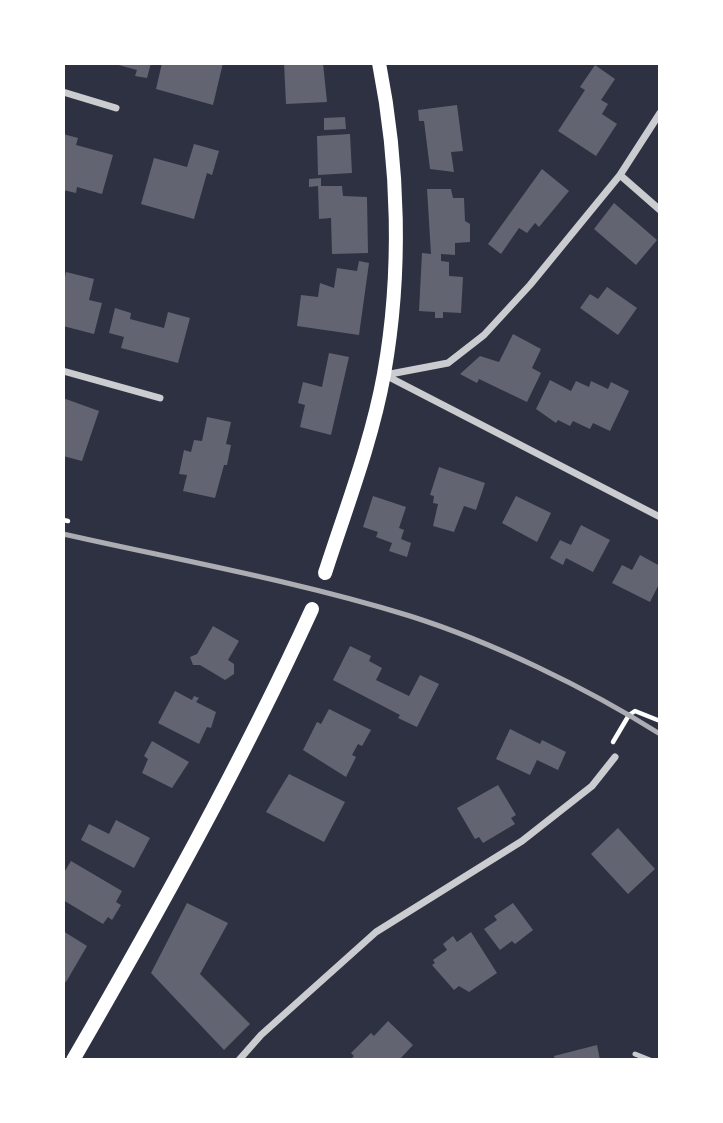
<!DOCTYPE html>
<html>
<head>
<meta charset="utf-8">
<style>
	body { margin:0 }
	#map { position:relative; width:723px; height:1123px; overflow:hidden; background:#2d3142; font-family:"PT Sans Narrow",sans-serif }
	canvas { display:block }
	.frame { position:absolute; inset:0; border:65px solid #fff; pointer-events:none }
</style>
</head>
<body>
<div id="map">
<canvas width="723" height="1123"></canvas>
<div class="frame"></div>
</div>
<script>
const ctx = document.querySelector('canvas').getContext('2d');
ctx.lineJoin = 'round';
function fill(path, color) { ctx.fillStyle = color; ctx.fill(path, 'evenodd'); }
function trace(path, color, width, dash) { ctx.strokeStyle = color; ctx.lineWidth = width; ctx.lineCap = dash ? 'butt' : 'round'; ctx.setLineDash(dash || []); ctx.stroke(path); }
fill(new Path2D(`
	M111,63H151L147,78L135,76L137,70Z
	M162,63H223L213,105L156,89Z
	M284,63H323L327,102L286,104Z
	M595,65L615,79L601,100L608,104L602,114L617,124L596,156L558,131L585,90L580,87Z
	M457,105L463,151L451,152L454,172L430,169L424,121H419L418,110Z
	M345,117L346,129L324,130V118Z
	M63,134L78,138L76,145L113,155L102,194L77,187L76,193L63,190Z
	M350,134L352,173L318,175L317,136Z
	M194,144L219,151L212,175L207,173L194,219L141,204L154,158L187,167Z
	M542,169L569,191L539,227L535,223L527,233L519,228L501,254L488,244Z
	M321,178V186H342L343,196L367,197L368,253L332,254L331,218L319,219L318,186L309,187V179Z
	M427,189H451L453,198H464L465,221L470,224V242L455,243V255L441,254V261L449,262V276L463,277L461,313L443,312V318H435V312L419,311L422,253L431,254Z
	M614,203L657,240L636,265L594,229Z
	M359,261L369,263L359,335L297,326L301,295L318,297L320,283L334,288L337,268L357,271Z
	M66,272L94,279L89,300L102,303L94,334L63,326V285Z
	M607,287L637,308L618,335L580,308L590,294L598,299Z
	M115,308L131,313L130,319L164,328L168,312L190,318L178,363L121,348L124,337L109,333Z
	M513,334L541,349L532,368L541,373L527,402L479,379L477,383L460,374L480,356L499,362Z
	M329,353L349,357L331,435L300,427L305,405L298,403L303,382L322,387Z
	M550,380L571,391L576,381L589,387L591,381L608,389L611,382L629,391L610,431L593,423L590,429L573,421L570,426L558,420L556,423L536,409Z
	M63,398L99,411L82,461L63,456Z
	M207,417L231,422L226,444L231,445L227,465H224L215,498L183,491L187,475L179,474L184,450L191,452L194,440L202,441Z
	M439,467L485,483L476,510L464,506L454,532L433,526L438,504L433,503L434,496L430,495Z
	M373,496L406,507L399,528L404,530L401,539L411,543L407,557L389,551L392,543L376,537L378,532L363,527Z
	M516,496L551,513L537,542L502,523Z
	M581,525L610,540L593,572L566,558L563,565L550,558L560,540L571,545Z
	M640,555L660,566V582L650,602L612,583L622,565L632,570Z
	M213,626L239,641L228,660L234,664V674L225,680L200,665H193L190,657L197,654Z
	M350,646L371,656L369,661L382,668L376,680L409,696L420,675L439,684L417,727L398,718L400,715L333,680Z
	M175,691L192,700L194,696L199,698L196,702L216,712L211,728L207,727L199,744L158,723Z
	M329,709L371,730L362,746L358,744L352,755L356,757L346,777L303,750L317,722L321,724Z
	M510,729L540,744L542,740L566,752L558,770L537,760L530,775L496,759Z
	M152,741L189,762L172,788L142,773L148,759L144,756Z
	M289,774L345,802L324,842L266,812Z
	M498,785L516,815L511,818L515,824L483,843L479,837L475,839L457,808Z
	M116,820L150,838L134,868L81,840L89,824L109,834Z
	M618,828L655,869L628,894L591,854Z
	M71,861L122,891L116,902L121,905L112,920L108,917L103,924L63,900V874Z
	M187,903L228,923L200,974L250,1024L224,1050L151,973Z
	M513,903L533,930L515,944L512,941L500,950L484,929L497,920L494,916Z
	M63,931L87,946L66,982L63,980Z
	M471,932L497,973L469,992L459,986L454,990L432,965L435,963L433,960L447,950L443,944L453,936L457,942Z
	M388,1021L413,1045L399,1060H350L354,1056L351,1053L371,1033L374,1036Z
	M597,1045L600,1060H555L554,1056Z`), '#626471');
trace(new Path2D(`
	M63,520L68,521
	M613,742L629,715L635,711L660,721`), '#fff', 4.5);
trace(new Path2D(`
	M635,1054L650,1060`), '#caccd0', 5);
trace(new Path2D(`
	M63,92L116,108
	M620,175L660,210
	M63,371L160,398
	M385,375L448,363L484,335L530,285L620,175L660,113
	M385,375L660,517
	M239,1060L261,1035L376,932L522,841L592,786L615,757`), '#caccd0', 7);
trace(new Path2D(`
	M325,573C346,508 372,441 384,374C402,273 399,164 379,63
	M73,1060C158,913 241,764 312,609`), '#fff', 14);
trace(new Path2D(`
	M63,534C179,560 296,581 410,616C492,642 587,688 660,734`), '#abadb3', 5);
</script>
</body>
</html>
